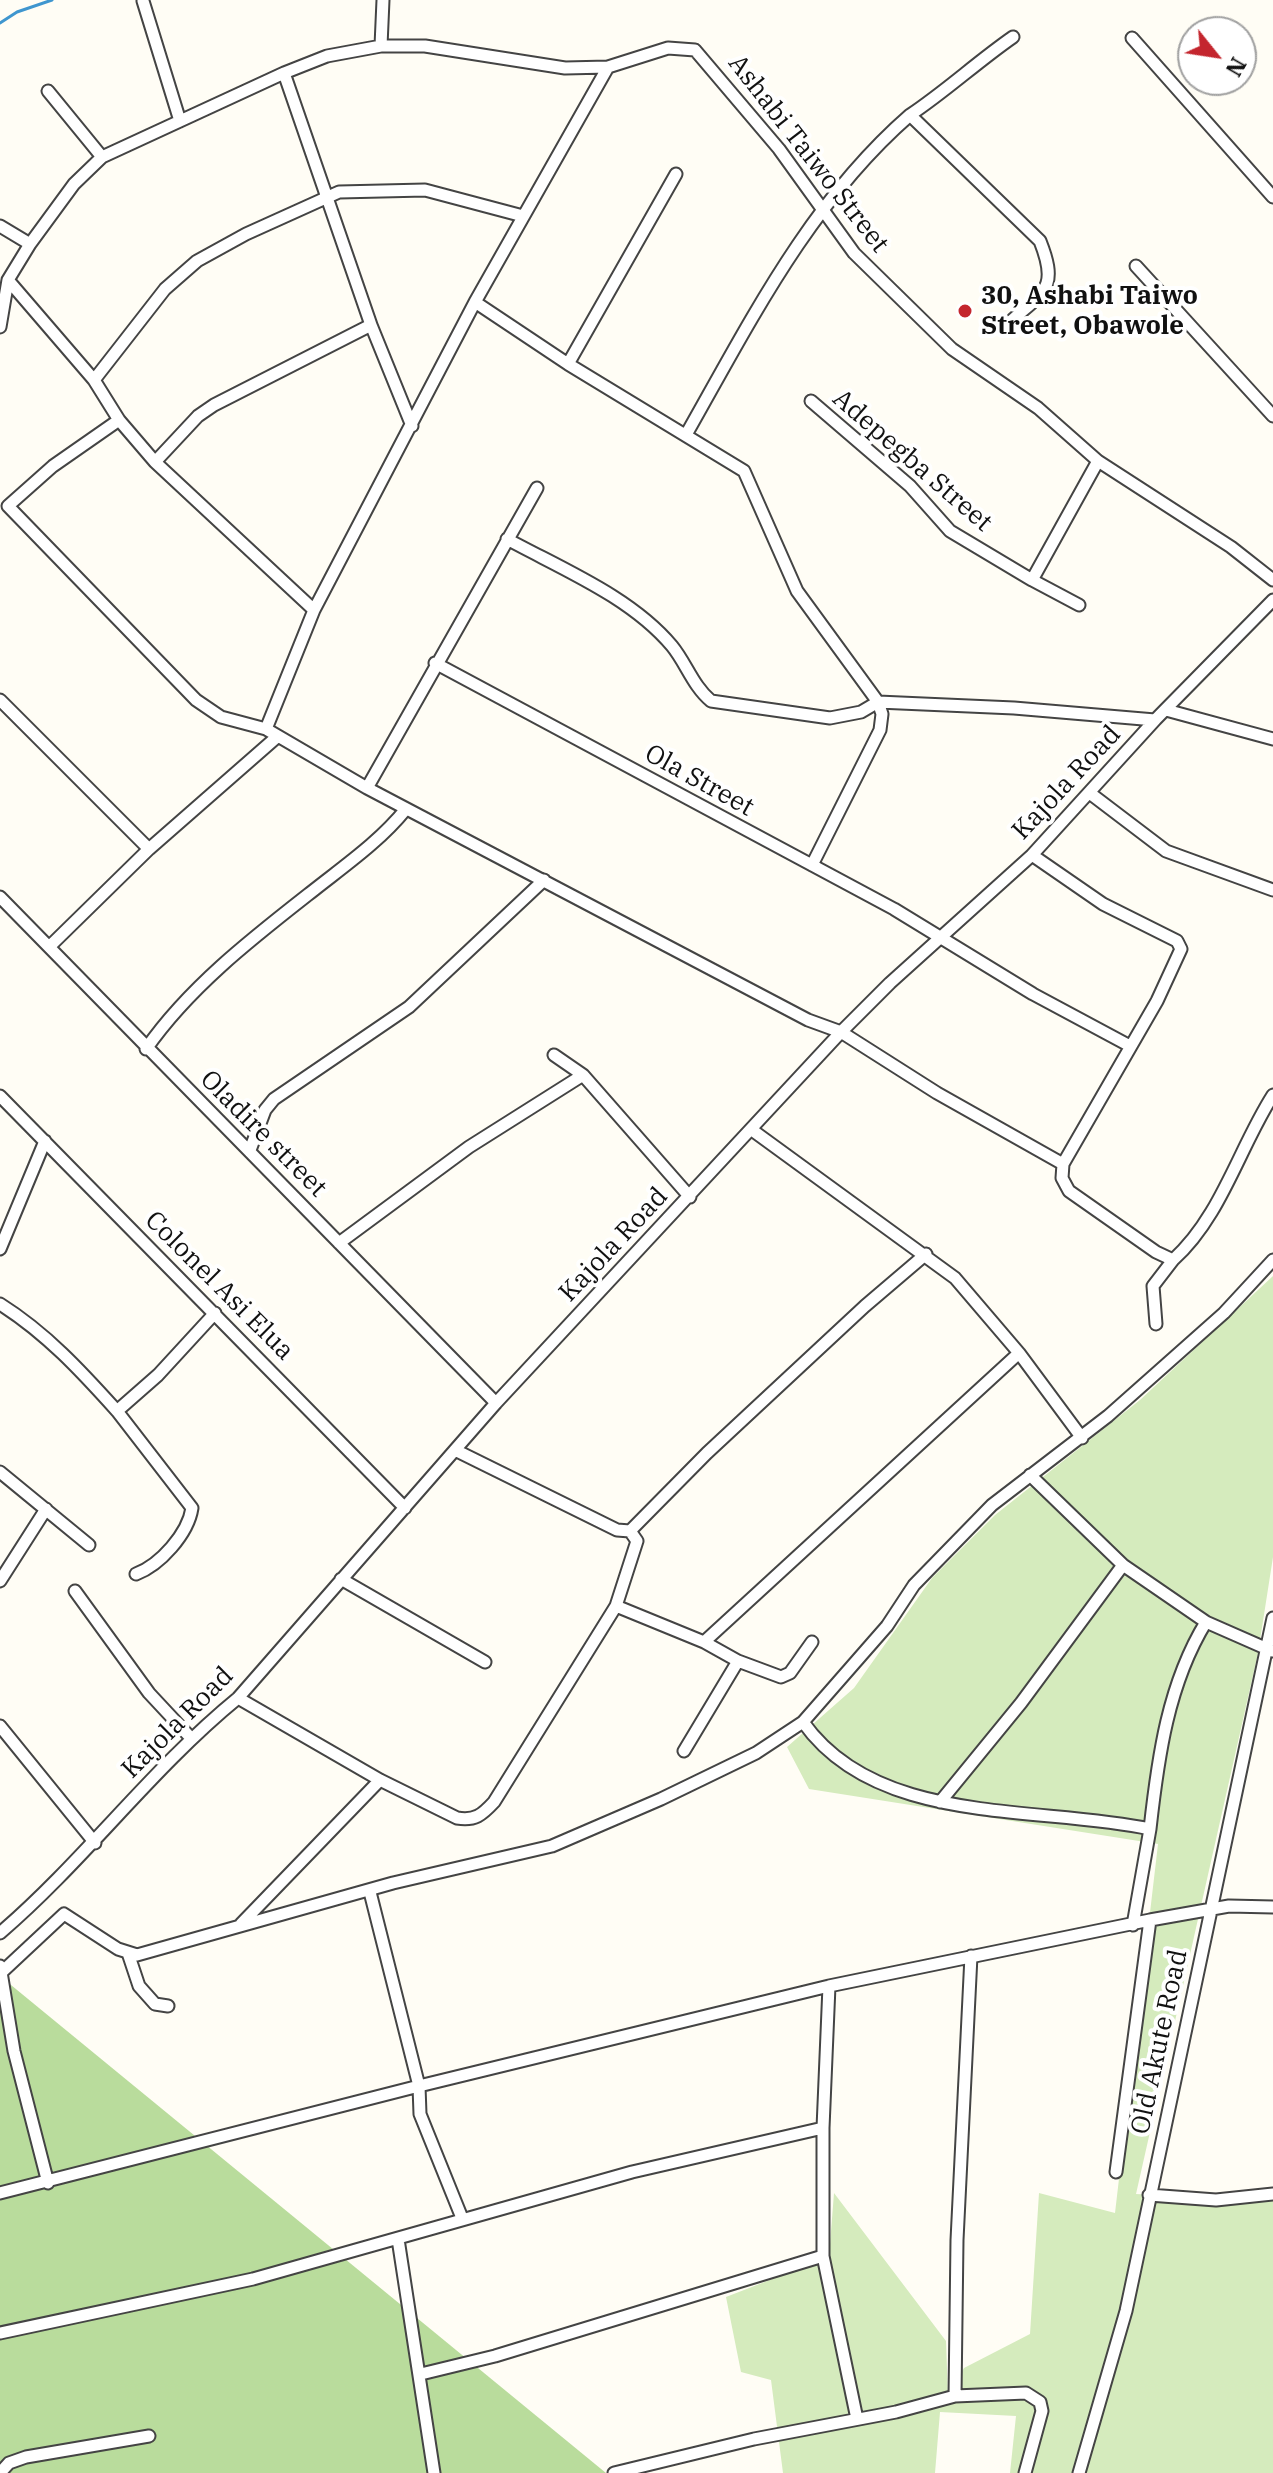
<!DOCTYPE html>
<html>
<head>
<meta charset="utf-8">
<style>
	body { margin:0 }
	#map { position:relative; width:1273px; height:2473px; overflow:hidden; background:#fffdf5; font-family:"IBM Plex Serif",serif }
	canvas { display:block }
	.north { position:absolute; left:1177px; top:16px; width:80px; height:80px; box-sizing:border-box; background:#fff; border:2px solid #a0a0a0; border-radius:50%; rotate:120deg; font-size:22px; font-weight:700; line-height:32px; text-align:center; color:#111 }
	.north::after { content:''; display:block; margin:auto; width:28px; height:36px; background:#c4262e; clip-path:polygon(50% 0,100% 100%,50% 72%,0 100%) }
</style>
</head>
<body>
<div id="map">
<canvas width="1273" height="2473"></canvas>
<div class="north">N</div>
</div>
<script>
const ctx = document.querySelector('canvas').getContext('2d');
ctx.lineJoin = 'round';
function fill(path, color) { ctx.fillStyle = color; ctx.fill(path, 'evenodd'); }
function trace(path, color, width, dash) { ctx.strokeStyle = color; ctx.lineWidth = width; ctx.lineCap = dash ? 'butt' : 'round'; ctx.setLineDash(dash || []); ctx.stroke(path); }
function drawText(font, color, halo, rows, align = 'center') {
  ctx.font = font + ' "IBM Plex Serif",serif'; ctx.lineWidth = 8; ctx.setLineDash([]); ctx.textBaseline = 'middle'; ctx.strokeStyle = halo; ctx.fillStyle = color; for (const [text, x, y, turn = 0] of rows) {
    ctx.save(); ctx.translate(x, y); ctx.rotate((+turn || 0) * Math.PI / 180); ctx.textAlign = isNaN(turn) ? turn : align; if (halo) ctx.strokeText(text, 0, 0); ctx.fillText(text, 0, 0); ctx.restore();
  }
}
fill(new Path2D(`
	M1273,1276V1557L1258,1653L1136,2194L1273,2201V2473H1010L1016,2416L940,2412L935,2473H783L771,2380L741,2372L726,2297L829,2257L834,2193L946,2341L948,2397L964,2368L1030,2334L1039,2193L1115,2213L1158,1844L809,1789L787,1747L854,1688L932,1578L995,1515L1140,1400Z`), '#d5ebbd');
fill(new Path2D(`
	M0,1976L606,2473H0Z`), '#b9dc9c');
trace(new Path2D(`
	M0,23L17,12L52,0`), '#3f96cf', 3);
const street = new Path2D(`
	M143,1L180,121
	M1132,38L1273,197
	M381,46L383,0
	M284,73L371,325
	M48,91L102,157
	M910,115C946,91 977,62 1013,37
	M0,226L30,244
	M1136,266L1273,416
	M8,280L94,380L119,420
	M475,302L568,364L744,471L797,591L878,702L1014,708L1155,720
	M0,327L8,280L30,244L74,184L102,157L284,73L327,56L381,46H425L565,68L608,67L668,48L695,50L779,149L854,253L952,349L1038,408L1098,461L1231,547L1273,580
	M568,364L676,174
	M94,380L165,289L197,261L246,234L339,192L425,190L523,216
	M811,401L910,486L950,531L1032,580L1098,461
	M687,433C751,320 810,202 910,115L1040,241C1059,289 1044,291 1010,322
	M155,462L198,416L214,405L371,325L412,426
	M507,539C562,569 631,597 672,646C686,663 693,686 711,701L830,718L861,712L878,702L882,714L880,730L812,865
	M1032,580L1079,605
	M314,610L155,462L119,420L53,466L8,506L196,700L221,717L266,729L314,610L475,302L608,67
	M435,663L894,909L1033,994L1130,1046
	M0,700L149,849
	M1166,710L1273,739
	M266,729L367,788L808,1020L841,1032L937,1093L1063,1164L1062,1178L1069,1191L1156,1252L1173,1260C1221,1217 1239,1148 1273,1095
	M367,788L537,488
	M1091,794L1166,851L1273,890
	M1032,855L1103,904L1177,941L1181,949L1157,1001L1063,1164
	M0,897L496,1403
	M50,946L149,849L278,736
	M146,1049C190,986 254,937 314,890C347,864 380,841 406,809
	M554,1055L583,1075L690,1197
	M0,1096L405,1508
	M752,1130L955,1278L1019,1353L1082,1438
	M250,1150L265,1110L274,1099L409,1007L544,880
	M339,1243L469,1147L583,1075
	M0,1249L45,1141
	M0,1304C46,1333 81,1371 117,1411L158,1375L215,1313
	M1156,1324L1153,1286L1173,1260
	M117,1411L192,1508C188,1534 160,1565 136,1574
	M0,1472L89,1545
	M1030,1475L1123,1565L1206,1622C1168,1684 1158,1757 1150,1829
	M630,1531L707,1453L865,1306L926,1254
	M341,1579L485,1662
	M0,1581L46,1509
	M75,1591L149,1693L190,1737
	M616,1606L704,1642L738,1661L684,1751
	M1206,1622L1272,1651
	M704,1642L1019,1353
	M738,1661L781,1677L790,1673L812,1642
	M238,1698L380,1780L457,1818C475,1821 482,1815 494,1802L616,1606L637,1541L630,1531L617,1530L457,1451
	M803,1722C877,1827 1038,1805 1150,1829L1133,1925
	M0,1726L95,1843
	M940,1802L1021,1703L1123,1565
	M370,1892L419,2086L420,2114L462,2218
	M241,1924L380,1780
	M0,1933C85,1860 151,1769 238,1698L496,1403L841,1032L890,983L1032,855L1155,720L1273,600
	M128,1953L139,1986L155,2004L168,2006
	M0,1966L14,2051L48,2183
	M3,1971L64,1914L118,1949L137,1955L393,1883L552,1846L661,1799L756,1753L803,1722L887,1626L914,1585L992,1505L1108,1416L1224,1313L1273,1260
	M829,1986L823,2128V2256L857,2419
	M1116,2172L1150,1920
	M0,2193L419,2086L829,1986L1150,1920L1229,1906L1273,1907
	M1149,2195L1216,2200L1273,2194
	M398,2239L434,2473
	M0,2333L253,2279L632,2172L823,2128
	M421,2374L495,2356L823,2256
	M955,2396L957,2240L971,1956
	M0,2473L9,2463L26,2457L149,2436
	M614,2473L754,2439L896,2412L955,2396L1026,2393L1040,2402L1042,2411L1025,2473
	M1079,2473L1126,2311L1273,1618`);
trace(street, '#444', 15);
trace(street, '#fff', 11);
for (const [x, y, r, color] of [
	[965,311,8,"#c4262e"]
]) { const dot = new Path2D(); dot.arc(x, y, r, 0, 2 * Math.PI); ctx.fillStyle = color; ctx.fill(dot); trace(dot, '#fff', 3); }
drawText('26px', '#111', '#fff', [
	["Ashabi Taiwo Street",808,154,52],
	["Adepegba Street",912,461,41],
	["Ola Street",699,781,29],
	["Kajola Road",1067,783,-47],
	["Oladire street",263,1134,45],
	["Kajola Road",614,1245,-47],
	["Colonel Asi Elua",219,1286,45],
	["Kajola Road",178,1723,-45],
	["Old Akute Road",1160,2042,-78]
]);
drawText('bold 26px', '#111', '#fff', [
	["30, Ashabi Taiwo",981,296],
	["Street, Obawole",981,326]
], 'left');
</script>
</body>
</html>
